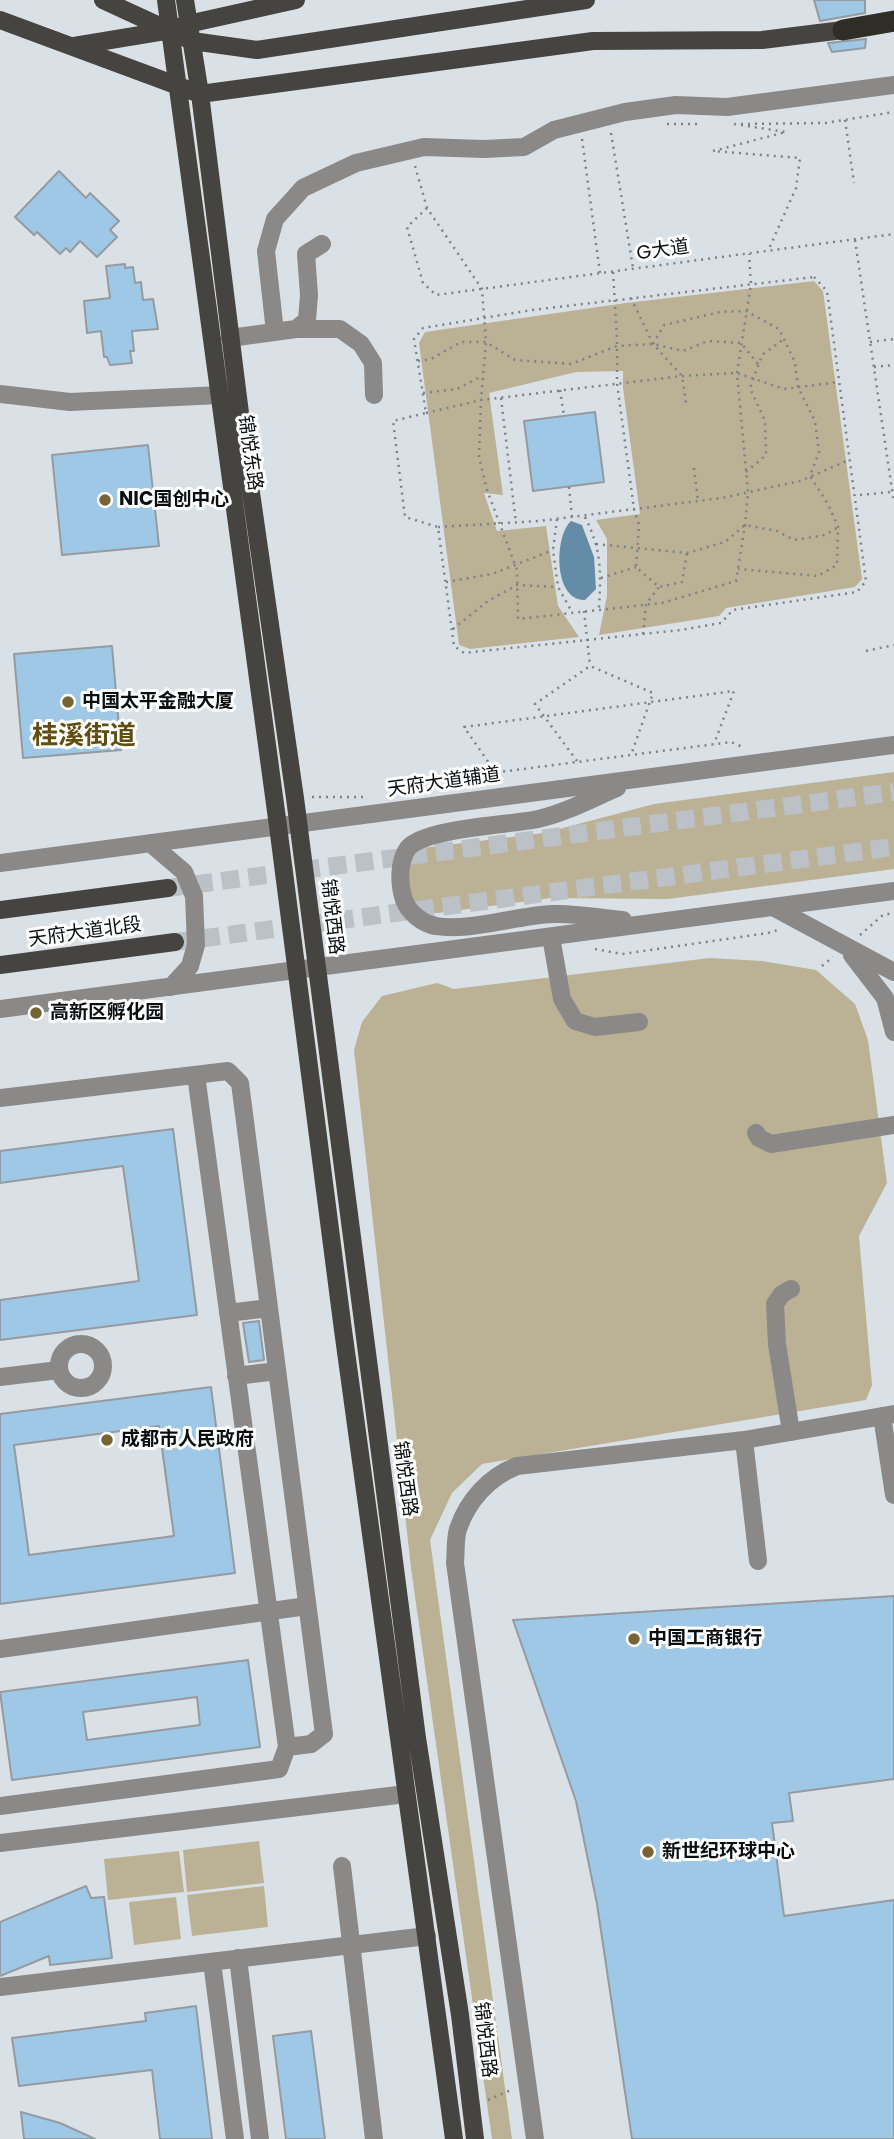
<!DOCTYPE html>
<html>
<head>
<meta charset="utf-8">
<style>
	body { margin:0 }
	canvas { display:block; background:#dae1e6 }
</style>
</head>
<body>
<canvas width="894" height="2139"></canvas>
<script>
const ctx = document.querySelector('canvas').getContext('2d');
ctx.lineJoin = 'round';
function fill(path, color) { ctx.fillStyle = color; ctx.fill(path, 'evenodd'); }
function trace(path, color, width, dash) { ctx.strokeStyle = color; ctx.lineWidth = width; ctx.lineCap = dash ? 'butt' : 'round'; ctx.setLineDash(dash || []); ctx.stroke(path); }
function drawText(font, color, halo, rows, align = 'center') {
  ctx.font = font + ' Poppins,"Noto Sans SC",sans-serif'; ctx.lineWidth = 6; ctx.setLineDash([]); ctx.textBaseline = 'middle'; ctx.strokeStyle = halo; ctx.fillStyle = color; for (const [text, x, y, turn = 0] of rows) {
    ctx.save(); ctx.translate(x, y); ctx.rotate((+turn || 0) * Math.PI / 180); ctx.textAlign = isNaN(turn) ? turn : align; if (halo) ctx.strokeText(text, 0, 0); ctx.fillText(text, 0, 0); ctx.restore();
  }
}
fill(new Path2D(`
	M814,281L823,291L862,579L855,587L726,608L719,616L599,635L607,596V539L596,520L640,514L623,388V371L576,372L489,393L503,495L484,493L497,531L546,526L558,606L579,637L470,649L459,645L419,343L425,332L626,303Z
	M894,772V869L668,899L551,898L438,913L424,912L411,902L408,862L422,848L544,833L654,804Z
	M710,958L762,961L816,970L855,1004L868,1040L887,1183L859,1236L872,1385L866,1400L482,1464L452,1493L430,1540L512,2139H492L411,1568L354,1050L362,1022L382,996L437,983L454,989Z
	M259,1841L264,1883L187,1892L183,1850Z
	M179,1851L184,1892L108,1900L104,1859Z
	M264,1886L268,1927L192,1936L187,1895Z
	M176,1897L181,1939L134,1945L129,1902Z`), '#bbb195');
fill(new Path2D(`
	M571,521L582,525L594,557L596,589L585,600C553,601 554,536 571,521Z`), '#648ca7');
const building = new Path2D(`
	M814,0H865V13L820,21Z
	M866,39L865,48L832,52L828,43Z
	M59,171L86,198L90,193L119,221L110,230L117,237L97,257L80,241L70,252L66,248L60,254L37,232L34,235L15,217Z
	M125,264V268L133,267L135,283L141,282L143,300L153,299L158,329L132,331L134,351H130L132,363L110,365L107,357H104L101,331L87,333L84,301L110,298L106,266Z
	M595,412L604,482L533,491L524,421Z
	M148,445L159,546L62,555L52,455Z
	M112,646L121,750L23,758L14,654Z
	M173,1129L197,1315L0,1340V1300L139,1281L123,1166L0,1183V1151Z
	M259,1321L264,1360L249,1362L243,1323Z
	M211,1387L235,1573L0,1604V1414ZM159,1426L174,1536L29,1555L14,1445Z
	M894,1596V1779L789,1793L793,1821L772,1823L784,1916L894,1900V2139H632L597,1904L576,1801L513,1620Z
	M248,1660L260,1747L12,1780L0,1692ZM197,1697L200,1725L87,1740L83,1712Z
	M86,1886L91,1898L104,1897L112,1958L50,1965L49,1956L0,1976V1922Z
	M196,2006L212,2139H160L152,2070L19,2086L12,2038L146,2021L145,2013Z
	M311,2031L325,2139H286L273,2036Z
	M21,2112L60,2123L95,2139H24Z`);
fill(building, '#9ec8e5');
trace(building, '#959ba0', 2);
trace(new Path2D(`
	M168,888L894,792
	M175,942L894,847`), '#bbc1c6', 18, [18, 9]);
trace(new Path2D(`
	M845,120L854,183
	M667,124H699
	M734,124L786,132L713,151L800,158L796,188L768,251
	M741,124L825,123L894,112
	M611,133L633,268
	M582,139L600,273
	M415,166L427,208L482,289L486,342L481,400L479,457L487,490L517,570L518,619L662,603L736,581L745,525L748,492L737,373L751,284L749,254
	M427,208L407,227L423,283L436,295L894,234
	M855,240L894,503
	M613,272L617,338V383L634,509L639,525L636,567L659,587L682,582L687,553
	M814,277L827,291L866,581L857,592L733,610L721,623L681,630L464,653L454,646L438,527L405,517L393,421L426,413L414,339L423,328L532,310Z
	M631,298L653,344L682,376L686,403
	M870,342L894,339
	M653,344L664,325L720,312L746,311L779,329L795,362L798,387L815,421L819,452L810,476L828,504L838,527L837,565L818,576L738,569
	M418,361L431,359L461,342H486L515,360L571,364L617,346L653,344L683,351L708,341L741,343L758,364
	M874,367L894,365
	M560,390L564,416
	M423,393L457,389L482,376
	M501,398L516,523
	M426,413L481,400L682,376L737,373L784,389L839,382
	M694,468L698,501
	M746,472L766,455L765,421L750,388L762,355L784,339
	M569,487L572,517
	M860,495L891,492
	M585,517C602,551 601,571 599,608
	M557,519L553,550L558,587L572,612
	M438,527L539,521L722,498L800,481L849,460
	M596,544L687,553L725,542L745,525L777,531L794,540L825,535L838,527
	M601,578L636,567
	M446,582L492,574L553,550
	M584,611L590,666
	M453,629L488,601L517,585L558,587
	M643,634L646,604L659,587
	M866,651L894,645
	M577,761L535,704L590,666L653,693L631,755
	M496,773L464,727L734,691L714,744
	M465,785L477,775L731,742L745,748
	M312,797H364
	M860,935L883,915L894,913
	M595,949L622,954L768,933L781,929
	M822,966L833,957
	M488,2100L511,2090`), '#7e8286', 2.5, [2, 5]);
trace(new Path2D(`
	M296,329H340L361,344L373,363L374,395
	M275,332L266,251L275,219L303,188L356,163L424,147L484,149L524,147L554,130L625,112L676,105L727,107L894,85
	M230,338L296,329L307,320L309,295L306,254L322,244
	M0,394L70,402L220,395
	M617,788C593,798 563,814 538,819C510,825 425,828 408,848C398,862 399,885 404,900C409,913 423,924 436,926C468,932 519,915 553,914C576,913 600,918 623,920
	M150,843L184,872L194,896L196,945L190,966L171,987
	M0,863L894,745
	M773,907L894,972
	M551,937L562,999L575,1021L595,1027L639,1022
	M852,955L885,998L894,1032
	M0,1009L894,891
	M196,1075L287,1747
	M0,1098L228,1071L240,1083L324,1734L311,1744L287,1747L279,1769L0,1806
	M756,1133L759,1138L771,1144L894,1125
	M228,1313L269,1308
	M59 1366a22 22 0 1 1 44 0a22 22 0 1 1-44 0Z
	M236,1376L277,1371
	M0,1377L59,1370
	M882,1416L894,1495
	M791,1432L777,1344L775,1304L782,1294L791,1289
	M744,1440L758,1561
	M0,1649L307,1606
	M0,1843L406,1794
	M342,1866L374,2139
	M238,1958L260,2139
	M212,1962L235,2139
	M0,1987L427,1936
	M535,2139L455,1563C456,1552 455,1539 458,1529C468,1500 489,1477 517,1466L744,1440L894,1414`), '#8a8987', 18);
trace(new Path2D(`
	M103,0L192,41L257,50L586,0
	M166,0L278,826L343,1330L454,2139
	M185,0L200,94L243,437L295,798L417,1738L460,2015L475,2139
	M0,20L200,94L593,41L762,40L843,30
	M74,46L171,30L188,24L296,0
	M0,910L168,888
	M0,965L175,942`), '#464440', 18);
trace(new Path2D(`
	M843,30L894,21`), '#2e2d28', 21);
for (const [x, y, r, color] of [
	[105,500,7,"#766533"],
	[68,702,7,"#766533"],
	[36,1013,7,"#766533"],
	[107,1440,7,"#766533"],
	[634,1639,7,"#766533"],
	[648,1852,7,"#766533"]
]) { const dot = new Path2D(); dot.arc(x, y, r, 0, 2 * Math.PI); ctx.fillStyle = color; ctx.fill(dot); trace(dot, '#fff', 2.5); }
drawText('19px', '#0b0d0f', '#fff', [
	["G大道",663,251,-8],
	["锦悦东路",249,453,82],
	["天府大道辅道",444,783,-8],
	["锦悦西路",331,917,83],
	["天府大道北段",85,933,-8],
	["锦悦西路",404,1479,82],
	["锦悦西路",484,2040,83]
]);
drawText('bold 19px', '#0b0d0f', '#fff', [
	["NIC国创中心",119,500],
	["中国太平金融大厦",82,702],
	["高新区孵化园",50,1013],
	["成都市人民政府",121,1440],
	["中国工商银行",648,1639],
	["新世纪环球中心",662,1852]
], 'left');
drawText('bold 26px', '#604d10', '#fff', [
	["桂溪街道",84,737]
]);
</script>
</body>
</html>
